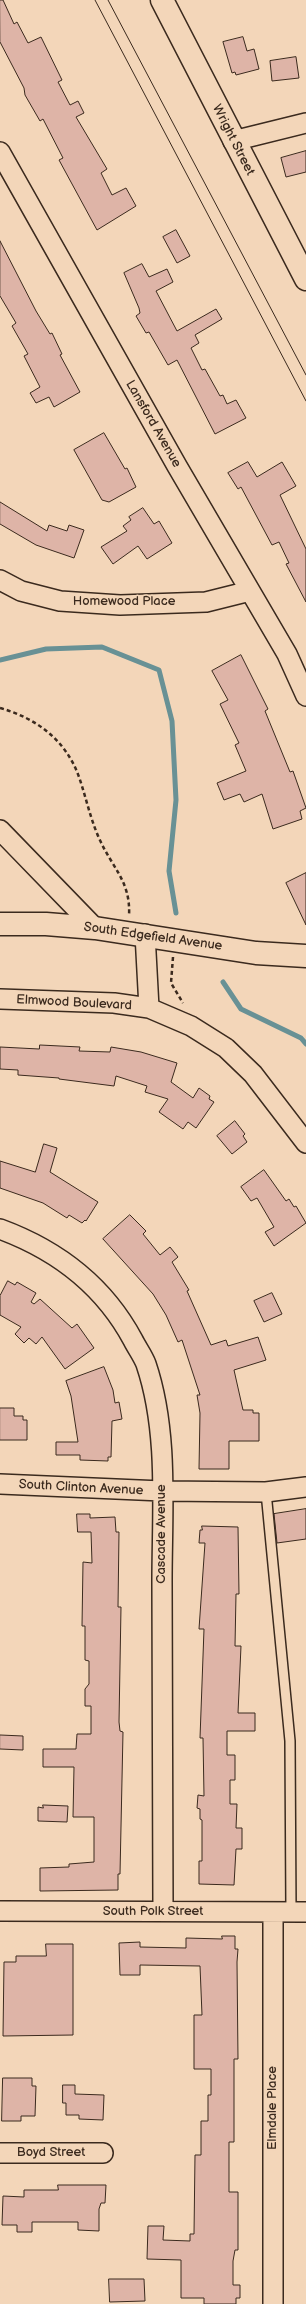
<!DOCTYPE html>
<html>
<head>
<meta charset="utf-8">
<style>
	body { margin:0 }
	canvas { display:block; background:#f3d6b9 }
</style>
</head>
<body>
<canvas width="306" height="2304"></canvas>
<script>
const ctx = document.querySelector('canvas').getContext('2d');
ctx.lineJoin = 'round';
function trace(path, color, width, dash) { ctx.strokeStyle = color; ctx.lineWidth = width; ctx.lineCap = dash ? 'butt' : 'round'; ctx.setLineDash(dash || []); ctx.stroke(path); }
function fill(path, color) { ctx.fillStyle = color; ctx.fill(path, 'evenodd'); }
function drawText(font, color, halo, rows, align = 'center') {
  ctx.font = font + ' "Balsamiq Sans",sans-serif'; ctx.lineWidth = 3; ctx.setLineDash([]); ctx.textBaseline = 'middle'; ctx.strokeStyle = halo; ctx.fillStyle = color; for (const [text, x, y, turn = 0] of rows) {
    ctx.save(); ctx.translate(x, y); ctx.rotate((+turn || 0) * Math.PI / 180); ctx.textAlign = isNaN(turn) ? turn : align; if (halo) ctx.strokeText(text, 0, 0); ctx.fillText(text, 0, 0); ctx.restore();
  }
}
trace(new Path2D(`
	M0,660L46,649L102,647L159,670L172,721L176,800L169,871L176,913
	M223,982L241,1009L301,1038L306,1044`), '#689195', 5);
const building = new Path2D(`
	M0,0H3L14,24L17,22L28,43L41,37L62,80L58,82L70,105L78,101L84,113L76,117L107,169L101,173L112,195L126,188L136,206L97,230L59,160L63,158L43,119L40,121L25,95L24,88L0,42Z
	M243,37L247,51L254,49L259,69L236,75L235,72L232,73L223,42Z
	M296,57L299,78L272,81L270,61Z
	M306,151V172L286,177L281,158Z
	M176,230L190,256L177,263L163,237Z
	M0,241L36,311L50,334L52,333L62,354L60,355L80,392L54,407L49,397L36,403L30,393L40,387L24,356L28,354L12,326L16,323L0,296Z
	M142,264L149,277L167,269L173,282L156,291L177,331L216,309L222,319L195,335L199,343L191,348L202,370L205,369L220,396L223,395L227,404L236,400L246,418L215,434L177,360L168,365L149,332L146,333L136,316L140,313L139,308L124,273Z
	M104,433L125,469L127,468L136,487L109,502L102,500L74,450Z
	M248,462L257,477L282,462L296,486L280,495L306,549V602L286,564L289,563L279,542L272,545L241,487L238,489L228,473Z
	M0,502L47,531L49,525L67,531L69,525L84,530L74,558L36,545L0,524Z
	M143,508L154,524L159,521L172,543L147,559L138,546L113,564L101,547L127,531L123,526L131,520L129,517Z
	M241,655L268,709L265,711L290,772L293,771L306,808L300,811L302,819L273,829L262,794L244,802L240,794L224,800L217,783L246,771L235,745L239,743L220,704L228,700L212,671Z
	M306,873V925L286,883Z
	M40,1045L80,1047L79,1051L110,1052L111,1047L141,1052L177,1063L171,1082L193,1098L199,1088L210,1096L209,1099L214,1102L196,1128L188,1122L183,1129L159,1112L168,1099L145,1092L147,1086L116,1076L114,1086L59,1079V1078L18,1075V1070L0,1069V1047L39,1049Z
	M235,1121L245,1134L243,1136L247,1142L232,1154L217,1136Z
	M44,1144L57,1148L50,1172L98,1202L86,1221L85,1220L82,1223L69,1215L67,1218L43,1203L0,1188V1161L35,1172Z
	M264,1170L286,1201L289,1199L294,1207L296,1206L306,1223L274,1246L265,1232L274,1227L257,1198L251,1201L241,1187Z
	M130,1215L146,1231L143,1234L160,1255L170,1247L178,1257L172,1262L189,1290L187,1291L211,1345L226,1340L228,1346L258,1337L266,1360L234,1370L243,1410H253V1413H259V1441H229V1469H199L200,1413L197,1395H200L182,1340L178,1342L166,1315L153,1294L103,1239Z
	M8,1281L15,1285L17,1282L36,1293L31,1302L34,1304L40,1299L72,1328L77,1324L94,1348L65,1369L42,1337L36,1344L29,1338L24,1343L15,1334L21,1327L0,1315V1296Z
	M272,1293L282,1314L264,1322L254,1301Z
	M104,1367L113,1390L115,1403L119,1402L122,1419L112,1421L111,1457H108V1461L80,1460V1455H56V1442H78L71,1396L66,1381Z
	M0,1408H14V1416H23V1420H27V1440H0Z
	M306,1509V1539L277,1543L274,1514Z
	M77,1514H90V1518L115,1517L116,1532H119L118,1607H121L119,1722L120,1731L123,1732L120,1874H118V1890L40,1891V1868L69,1867V1864L94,1862V1817H73L74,1767H43V1749H76L77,1734H91V1706H85V1689L89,1684V1661L85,1660V1626H82L83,1562L92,1563L91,1532H78Z
	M202,1526L238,1527L239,1594H236L235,1646H241L238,1713H255V1731H227V1755H235V1780H230V1804H237L236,1828H242V1849H236L234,1885L199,1884V1861H202V1820L200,1819V1809L197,1808L198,1795L204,1796L203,1738H200L204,1629H199L205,1543H199L200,1530H202Z
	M0,1735L23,1736V1750L0,1749Z
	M43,1805L68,1806L67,1822L38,1821V1807L43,1808Z
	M222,1936H235V1949H238L237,1962L238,2059H234V2142H229V2192H238V2250H235L233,2261V2285H240V2298H236V2304H204V2298H181V2260L147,2259L148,2226H164L163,2240L190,2241V2234H194L195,2155H201V2121H208V2095H211V2069H194V2015H202L200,1966L140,1965V1975H120L119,1943L140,1942V1947L186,1948V1938L222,1939Z
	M46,1944H73V2035L3,2036L4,1962H16V1956H46Z
	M3,2078H32V2086H36L35,2116H21V2121H2Z
	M63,2085H75V2094L104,2095L103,2120L79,2119V2115H66V2103H63Z
	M58,2185H106L105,2203H101L99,2209V2231L78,2230V2222H32V2232H17V2225H2L3,2196L24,2197V2190H58Z
	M109,2279H144L145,2301L110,2302Z`);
fill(building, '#deb4a7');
trace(building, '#3b2a1e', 1);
const service = new Path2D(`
	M266,1492L290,1741L291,1912`);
const minor = new Path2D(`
	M233,141L306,123
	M0,152L177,466L287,654L306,696
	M0,580L21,591L60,601L120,605L206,602L250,591
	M0,830L95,928
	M145,934L149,1008
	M0,999L114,1003L149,1008L191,1026L226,1048L253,1074L306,1143
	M0,1229C57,1250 104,1286 133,1340C137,1348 143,1356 146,1364C169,1432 162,1510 162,1582C162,1692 163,1801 163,1911
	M0,1484L162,1491L266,1492L306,1487
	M0,1911L306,1912
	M0,2153H103
	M273,2304V1913`);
const tertiary = new Path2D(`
	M162,0L306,279
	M0,924H46L95,928L256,953L306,956`);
trace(service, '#3b2a1e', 12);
trace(minor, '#3b2a1e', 22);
trace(tertiary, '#3b2a1e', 25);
trace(new Path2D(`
	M0,708C36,718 66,740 79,777C86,797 90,818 99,838C112,868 131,881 129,916
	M173,957L171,983L183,1003`), '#3b2a1e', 2.5, [4, 3]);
trace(service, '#f3d6b9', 9);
trace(minor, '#f3d6b9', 19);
trace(tertiary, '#f3d6b9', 22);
trace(new Path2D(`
	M95,0L306,401
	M108,0L306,375`), '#3b2a1e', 1);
drawText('13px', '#3b2a1e', '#f3d6b9', [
	["Wright Street",233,140,63],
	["Lansford Avenue",153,424,60],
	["Homewood Place",124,602],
	["South Edgefield Avenue",153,937,8],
	["Elmwood Boulevard",74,1003,3],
	["South Clinton Avenue",81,1488,3],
	["Cascade Avenue",162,1534,-90],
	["South Polk Street",153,1912],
	["Elmdale Place",273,2108,-90],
	["Boyd Street",51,2153]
]);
</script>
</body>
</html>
